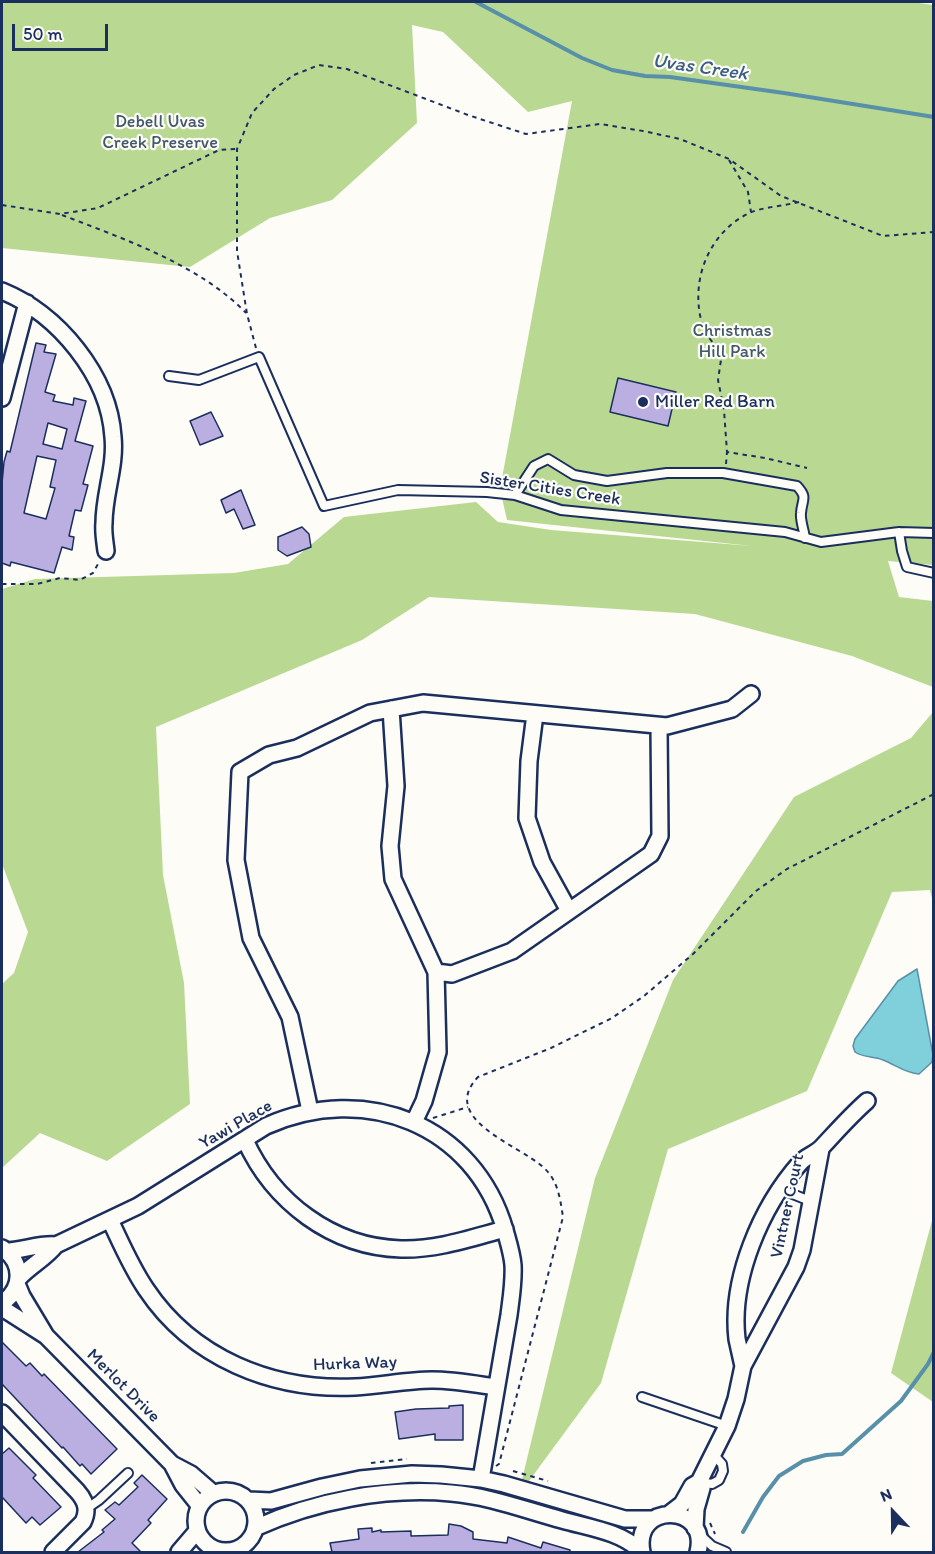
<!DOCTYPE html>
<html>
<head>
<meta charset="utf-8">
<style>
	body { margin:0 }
	#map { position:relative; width:935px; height:1554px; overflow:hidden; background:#fdfcf7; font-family:Itim,sans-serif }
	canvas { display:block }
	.frame { position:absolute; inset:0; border:3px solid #1b2f5e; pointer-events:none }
	.north { position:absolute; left:863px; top:1482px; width:60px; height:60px; -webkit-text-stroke:4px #fdfcf7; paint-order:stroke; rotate:338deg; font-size:16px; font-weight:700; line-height:24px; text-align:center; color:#1b2f5e }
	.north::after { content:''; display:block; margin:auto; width:21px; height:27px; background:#1b2f5e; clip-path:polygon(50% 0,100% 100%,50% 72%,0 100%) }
	.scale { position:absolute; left:12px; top:24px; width:96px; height:27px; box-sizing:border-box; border:3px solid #1b2f5e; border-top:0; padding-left:8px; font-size:18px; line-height:21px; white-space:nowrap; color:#1b2f5e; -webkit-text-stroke:4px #fdfcf7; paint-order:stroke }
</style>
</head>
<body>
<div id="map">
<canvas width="935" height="1554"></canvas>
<div class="frame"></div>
<div class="north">N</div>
<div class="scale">50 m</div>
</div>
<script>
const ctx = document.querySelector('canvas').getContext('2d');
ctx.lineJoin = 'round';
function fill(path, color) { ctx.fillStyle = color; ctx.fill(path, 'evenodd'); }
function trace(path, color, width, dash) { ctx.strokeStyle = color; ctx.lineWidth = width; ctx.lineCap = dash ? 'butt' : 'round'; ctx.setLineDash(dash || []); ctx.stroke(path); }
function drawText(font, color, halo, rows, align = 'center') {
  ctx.font = font + ' Itim,sans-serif'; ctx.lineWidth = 4.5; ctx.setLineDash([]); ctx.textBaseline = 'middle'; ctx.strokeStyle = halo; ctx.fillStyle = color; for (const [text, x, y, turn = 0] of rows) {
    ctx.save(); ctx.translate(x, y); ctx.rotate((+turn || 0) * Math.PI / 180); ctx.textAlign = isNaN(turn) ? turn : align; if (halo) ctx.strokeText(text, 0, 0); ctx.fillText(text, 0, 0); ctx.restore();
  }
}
fill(new Path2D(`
	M2,2H912L933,5V565L888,561L899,597L933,601V687L852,656L695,614L429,597L362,640L156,727L163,875L184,983L190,1104L107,1161L40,1133L2,1168V984L14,973L28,932L2,864V589L35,579L234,573L288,564L344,517L476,502L498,522L551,530L752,546L507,520L500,489L572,101L528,112L443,32L412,25L417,123L332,200L270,218L190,267L2,248Z
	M933,712V903L930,890L892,892L807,1091L668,1149L601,1383L518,1496L595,1178L673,980L794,797L911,738Z
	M933,1217L934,1402H933L891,1373Z`), '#b9d891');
const water = new Path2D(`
	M917,969L933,1055L932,1062L919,1074C905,1073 896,1065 883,1060C873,1056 864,1058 855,1052L853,1046L855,1039L898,981Z`);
fill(water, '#80d0db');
trace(water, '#5890a9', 1.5);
trace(new Path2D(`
	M476,2L582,58L612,70L645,76L670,77L784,93L934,117
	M743,1532L763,1497L779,1476L803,1461L826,1455L842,1454L901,1401L928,1364L934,1352`), '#5890a9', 4);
const building = new Path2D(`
	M36,343L46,345L44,352L56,354L45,392L55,395L53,401L73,405L74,398L86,401L75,441L93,446L83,484L88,485L81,511L75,510L69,536L74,537L72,550L62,547L54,573L11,562L10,566L2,563V483L4,462L7,451L10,452ZM48,423L67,429L62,449L43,444ZM37,456L56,460L50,487L55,488L46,519L24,513Z
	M618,378L676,392L668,426L610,412Z
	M211,412L223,436L200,445L190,421Z
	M241,490L255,525L243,529L234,509L226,513L221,500Z
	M302,527L309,534L311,547L287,556L278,550V537Z
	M2,1342L26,1366L30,1363L42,1376L44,1374L117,1449L91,1474L82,1464L80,1466L63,1447L62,1448L2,1384Z
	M463,1405V1440H435V1434L399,1439L395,1412L416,1409L449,1408V1406Z
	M9,1448L36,1475L33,1478L61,1507L40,1525L32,1517L26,1523L2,1497V1454Z
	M142,1475L167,1499L148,1520L151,1523L132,1543L141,1552H78L104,1532L102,1530L115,1519L105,1510L115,1502L119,1505L138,1487L134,1483Z
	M449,1524L461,1526L473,1532V1539L507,1543L508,1537L541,1548L543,1542L570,1550V1552H332L330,1543L359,1539L358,1529L372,1528V1532L381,1530V1532L411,1531V1536L448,1535Z`);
fill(building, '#baafe0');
trace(building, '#1b2f5e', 1.5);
const service = new Path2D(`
	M169,376L199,380L259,357L324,506L398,490L487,492L515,495L561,510L785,532L821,542L899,532L934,533
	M515,495L534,466L548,459L574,475L607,481L667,473H723L797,486C808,498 802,499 801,513C800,520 804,530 805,538
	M899,532L902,551L907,567L934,573
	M780,1189L810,1201
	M642,1397L727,1426
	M700,1482L712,1484L719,1480L723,1471L722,1464L713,1454
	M86,1509L99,1500L128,1473
	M700,1535L712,1546L726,1552`);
const minor = new Path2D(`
	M2,291C58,314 109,375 113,437C116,466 104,494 104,523C103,532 105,542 106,551
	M2,398L27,303
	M391,709L396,786L390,846L393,879L436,972L452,974L512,951L651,854L660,836L659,726
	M535,714L529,761L527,818L542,862L569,911
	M310,1111L290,1017L251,938L236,860L240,772L269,755L297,748L370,713L423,703L667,726L732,709L751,694
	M414,1122L424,1101L438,1052L436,972
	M245,1140C273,1202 332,1247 401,1249C437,1250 471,1238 505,1229
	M110,1220C121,1243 131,1267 146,1289C192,1358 272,1391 355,1387C380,1386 406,1380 432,1380C453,1380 475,1384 496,1387
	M2,1248C24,1263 23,1289 2,1303
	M5,1251C23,1251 39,1243 56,1245
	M19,1278C30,1266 46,1258 56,1245L138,1206L266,1126C365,1082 474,1124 505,1230C508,1241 512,1253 513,1265C514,1282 511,1299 509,1315L481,1479
	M17,1284L22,1296L46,1336
	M2,1308L46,1336L172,1464L183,1485L199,1505
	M743,1366C741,1357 739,1348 737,1339C730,1279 761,1207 800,1163C806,1156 816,1154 822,1147C837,1131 850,1116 867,1101
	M2,1413L77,1491C86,1501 89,1510 83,1522L53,1552
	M172,1464L191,1474L213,1493
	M196 1521a30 30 0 1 1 60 0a30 30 0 1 1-60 0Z
	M249,1500L271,1501L322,1487L360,1479L412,1474L441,1475L481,1479L504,1484L625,1519H653
	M669,1514L682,1504L692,1486L699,1482L727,1426L736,1399L743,1366L796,1267L802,1250L821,1149
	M255,1528C314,1501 386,1487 451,1493C489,1496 525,1510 562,1520C590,1528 619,1531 641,1551
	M695,1528L696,1509L702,1488L699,1482
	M179,1552L197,1531
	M642,1552C632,1501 710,1503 698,1552`);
trace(service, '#1b2f5e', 12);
trace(minor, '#1b2f5e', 20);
trace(new Path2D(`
	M729,160L748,192L751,212
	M799,202C783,206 763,207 749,213C707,234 689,283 703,327C706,336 716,346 722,353L718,380L724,410L727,452L765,458L807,468
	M2,205L60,214L98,208L219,150L236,149
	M62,215C124,239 200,265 246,313
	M256,348L247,314L237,251V149L252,113L274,89L294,75L319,65L347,69L468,115L526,134L600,124L643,131L680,139L729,159L781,196L883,236L934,232
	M726,464L727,452
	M2,584H37L60,578L80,580L93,573L98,564
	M433,1118L468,1107
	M371,1463L407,1459
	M496,1466L499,1464L563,1217C560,1198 558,1180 543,1167C519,1145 438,1119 478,1077L551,1048L612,1018L644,996L693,954L756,891L787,869L934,794
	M513,1471L548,1481
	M710,1523L715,1534`), '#1b2f5e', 2, [4.5, 4.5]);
trace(service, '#fdfcf7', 8);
trace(minor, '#fdfcf7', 15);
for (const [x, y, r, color] of [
	[643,402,6,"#1b2f5e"]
]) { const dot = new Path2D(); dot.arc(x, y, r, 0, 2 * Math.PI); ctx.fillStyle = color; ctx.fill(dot); trace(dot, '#fdfcf7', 2); }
drawText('18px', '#42596b', '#fdfcf7', [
	["Debell Uvas",160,122],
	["Creek Preserve",160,143],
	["Christmas",732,331],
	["Hill Park",732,352]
]);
drawText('18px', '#1b2f5e', '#fdfcf7', [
	["Miller Red Barn",655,402]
], 'left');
drawText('18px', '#1b2f5e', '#fdfcf7', [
	["Sister Cities Creek",550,489,9],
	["Yawi Place",236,1125,-30],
	["Vintner Court",788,1206,-78],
	["Hurka Way",355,1364,-2],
	["Merlot Drive",123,1386,45]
]);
drawText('italic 20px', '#395f84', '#fdfcf7', [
	["Uvas Creek",700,68,8]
]);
</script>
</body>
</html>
